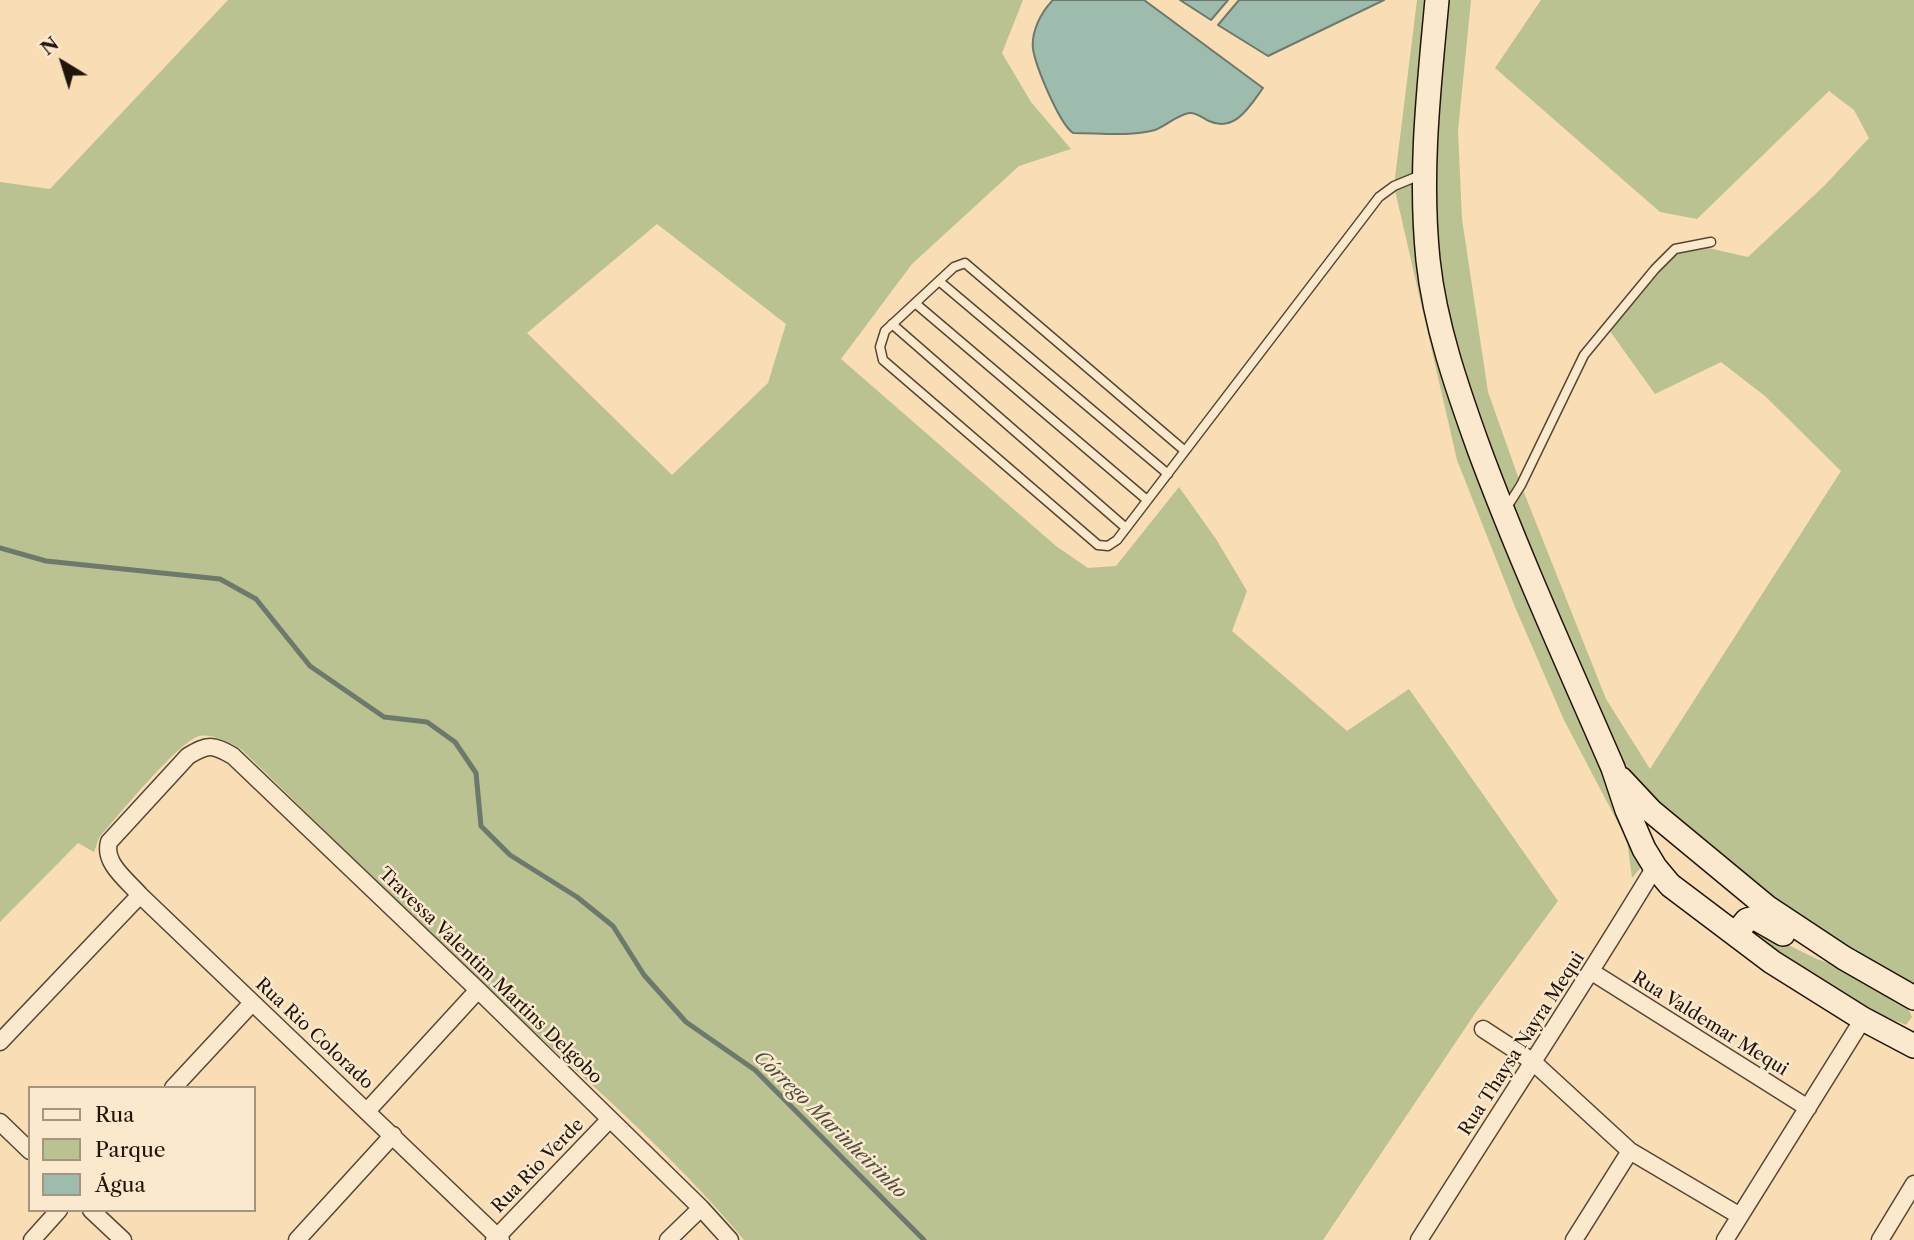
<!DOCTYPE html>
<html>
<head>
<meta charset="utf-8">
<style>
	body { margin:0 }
	#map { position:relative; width:1914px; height:1240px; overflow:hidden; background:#f9ddb4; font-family:"Libre Caslon Text",serif }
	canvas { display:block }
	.legend { position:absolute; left:28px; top:1086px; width:228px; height:126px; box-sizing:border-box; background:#fbe9ce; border:2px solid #a49480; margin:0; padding:9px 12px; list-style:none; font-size:21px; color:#21140a }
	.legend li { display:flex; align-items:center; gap:14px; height:35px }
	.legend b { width:35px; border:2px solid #a49480 }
	.north { position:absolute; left:28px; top:28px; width:70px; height:70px; -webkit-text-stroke:5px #fbe9ce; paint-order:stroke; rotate:322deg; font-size:19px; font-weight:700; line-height:28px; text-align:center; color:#21140a }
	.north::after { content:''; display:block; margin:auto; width:24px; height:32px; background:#21140a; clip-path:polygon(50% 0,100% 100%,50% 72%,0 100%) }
</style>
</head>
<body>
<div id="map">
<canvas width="1914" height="1240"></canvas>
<ul class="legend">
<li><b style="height:9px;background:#fbe9ce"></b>Rua</li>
<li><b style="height:19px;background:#b9c290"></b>Parque</li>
<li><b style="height:19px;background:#9ebcae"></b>Água</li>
</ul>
<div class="north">N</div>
</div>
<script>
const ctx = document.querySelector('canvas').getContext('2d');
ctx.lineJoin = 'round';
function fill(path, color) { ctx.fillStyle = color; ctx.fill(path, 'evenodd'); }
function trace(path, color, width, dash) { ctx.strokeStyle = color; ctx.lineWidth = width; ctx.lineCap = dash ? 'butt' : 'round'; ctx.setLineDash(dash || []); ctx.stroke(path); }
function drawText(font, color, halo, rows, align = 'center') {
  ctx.font = font + ' "Libre Caslon Text",serif'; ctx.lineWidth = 5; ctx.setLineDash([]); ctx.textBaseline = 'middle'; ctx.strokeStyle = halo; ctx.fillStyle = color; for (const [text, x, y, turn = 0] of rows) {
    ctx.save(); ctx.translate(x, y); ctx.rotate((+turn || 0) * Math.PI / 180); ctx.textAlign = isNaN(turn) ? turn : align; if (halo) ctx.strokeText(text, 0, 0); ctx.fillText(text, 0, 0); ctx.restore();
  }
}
fill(new Path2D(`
	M228,0H1023L1002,53L1031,102L1071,149L1019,166L912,264L841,359L1056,546L1088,568L1116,566L1179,487L1216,539L1247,591L1232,631L1347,731L1409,689L1558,901L1476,1012L1323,1240H744C672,1153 583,1078 501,1001C413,919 328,833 241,749C229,743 213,733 199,736C179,741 116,818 99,838L94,852L78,843L0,922V182L50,189ZM657,224L786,324L768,383L672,475L527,333Z
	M1417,0H1431L1422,262L1643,865L1632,878L1627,840L1564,720L1515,607L1457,460L1394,186Z
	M1442,0H1471L1458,131L1462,219L1488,392L1521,485L1606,699L1650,769L1841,471L1765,396L1721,362L1655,394L1607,327L1675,249L1695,245L1748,257L1824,186L1869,138L1854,110L1829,91L1697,219L1660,212L1495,68L1541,0H1914V993L1845,955L1628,781L1507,507L1443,307L1432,194Z
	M1751,927H1758L1788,945L1817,959L1840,967L1907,1006L1912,1017L1906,1025L1866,1009L1749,938Z`), '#b9c290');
const water = new Path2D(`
	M1053,0H1144L1263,88C1250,106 1235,133 1209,121C1203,118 1196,112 1189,113C1177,115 1166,126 1155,130C1128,137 1100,133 1073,133C1059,123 1036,67 1033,49C1031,32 1041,12 1053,0Z
	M1180,0H1228L1211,20Z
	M1239,0H1384L1268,56L1218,25Z`);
fill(water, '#9ebcae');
trace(water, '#6c796c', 2);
trace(new Path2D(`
	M0,548L46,561L220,579L256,599L310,666L384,717L427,722L455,742L476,773L481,826L510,855L577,897L613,926L644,975L686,1022L755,1070L924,1240`), '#6c796c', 5);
const service = new Path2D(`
	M939,281L1168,474
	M915,303L1147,500
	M892,324L1126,528
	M1185,451L965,263L954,267L885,331L880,347L883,360L1098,545L1108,546L1117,540L1379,197L1394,186L1423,174
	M1507,507L1521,485L1584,355L1655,269L1675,249L1711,242`);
const minor = new Path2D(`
	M1592,972L1808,1108
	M1483,1029L1532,1061L1630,1151L1740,1216
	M0,1042L140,895
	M173,1088L252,1003
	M368,1110L478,990
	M0,1122L30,1151
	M91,1210L123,1240
	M32,1240L59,1210
	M297,1240L393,1135
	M494,1240L610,1119
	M501,1240L140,895C127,880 103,863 109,842L188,756C208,744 212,744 233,756L478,990L701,1208L730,1240
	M668,1240L701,1208
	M1419,1240C1497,1116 1579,993 1655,867
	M1574,1240L1630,1151
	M1725,1240L1863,1019
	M1880,1240L1914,1184`);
const secondary = new Path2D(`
	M1437,0C1429,87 1419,172 1428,260C1435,325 1457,388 1479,449C1519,557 1567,662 1613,768L1627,810L1644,849L1655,867L1670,885L1772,962L1863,1019L1914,1046
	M1621,779L1651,811L1767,907L1844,958L1914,998
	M1736,933L1747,920L1755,918L1783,934`);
trace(service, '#574634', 11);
trace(minor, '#574634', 19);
trace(secondary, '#21140a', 26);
trace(service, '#fbe9ce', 8);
trace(minor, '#fbe9ce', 16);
trace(secondary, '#fbe9ce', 23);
drawText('18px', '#21140a', '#fbe9ce', [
	["Travessa Valentim Martins Delgobo",490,976,44],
	["Rua Valdemar Mequi",1710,1024,32],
	["Rua Rio Colorado",314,1034,43],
	["Rua Thaysa Nayra Mequi",1522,1044,-57],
	["Rua Rio Verde",538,1166,-46]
]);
drawText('italic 19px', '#4d4f43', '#fbe9ce', [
	["Córrego Marinheirinho",830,1125,44]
]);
</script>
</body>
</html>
